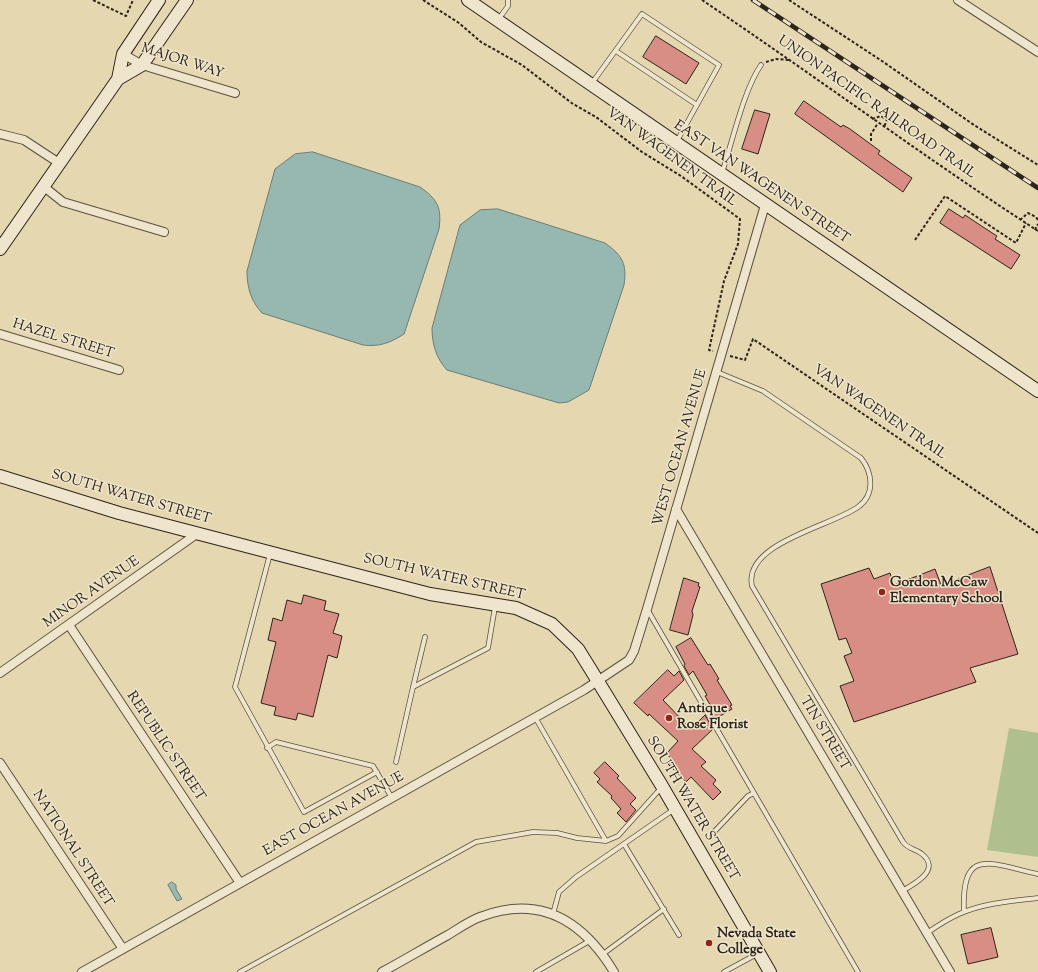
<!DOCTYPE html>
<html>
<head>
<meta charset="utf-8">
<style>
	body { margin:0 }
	canvas { display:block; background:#e5d7b0 }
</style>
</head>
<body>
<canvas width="1038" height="972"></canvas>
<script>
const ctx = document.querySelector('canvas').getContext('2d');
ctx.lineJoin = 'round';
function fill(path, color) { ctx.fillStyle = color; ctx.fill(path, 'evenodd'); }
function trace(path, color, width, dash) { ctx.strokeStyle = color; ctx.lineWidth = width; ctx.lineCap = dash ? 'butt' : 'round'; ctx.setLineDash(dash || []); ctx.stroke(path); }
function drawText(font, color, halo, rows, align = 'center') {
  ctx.font = font + ' "Sorts Mill Goudy",serif'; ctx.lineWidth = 3; ctx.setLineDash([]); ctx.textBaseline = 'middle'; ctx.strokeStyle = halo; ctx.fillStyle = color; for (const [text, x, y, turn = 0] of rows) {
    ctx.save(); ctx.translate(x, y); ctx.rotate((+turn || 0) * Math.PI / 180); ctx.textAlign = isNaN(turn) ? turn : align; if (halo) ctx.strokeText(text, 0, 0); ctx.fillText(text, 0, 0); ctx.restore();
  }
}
fill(new Path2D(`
	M1009,728L1038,733V857L987,850Z`), '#b0bf8e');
const water = new Path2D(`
	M313,152L420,187C437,199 442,207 439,229L404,334C390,343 379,347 363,345L262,313C251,301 247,288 247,271L275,169L295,154Z
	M498,209L605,243C623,256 627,264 624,285L589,390L568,402L559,403L447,370C436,358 432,344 432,328L460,225L480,210Z
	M172,882L176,885V889L182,899L177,901L168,885Z`);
fill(water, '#96b8b1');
trace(water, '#6c7d75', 1);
const building = new Path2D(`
	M656,36L699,63L686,84L643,57Z
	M804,101L841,127L843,125L850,129L880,151L878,154L912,178L903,192L795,114Z
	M755,110L770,114L758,154L742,149Z
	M949,209L963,218L965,215L983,227L997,236L995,239L1020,255L1011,269L940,223Z
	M990,567L1018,654L970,668L976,682L854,722L840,686L854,681L844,656L852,653L846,638L839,640L821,584L869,568L874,579L890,573L894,585L935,569L941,585Z
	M684,578L699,583L698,586L700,587L692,611L693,615L688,635L670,630Z
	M304,595L326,601L324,610L339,614L333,633L342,636L337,658L328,655L313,717L298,713L296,720L274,715L276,707L261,703L276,642L268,640L273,618L282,621L287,600L301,604Z
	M691,638L706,662L708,665L710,664L719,679L717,680L732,705L730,706L732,709L715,719L710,710L712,708L705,696L707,695L693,671L689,675L684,666L685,664L676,647Z
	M668,670L674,676L679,671L684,680L663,700L691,729L705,715L713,729L692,749L706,762L701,766L716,780L713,784L721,792L713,800L691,777L686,782L668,764L672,759L666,754L678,741L649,714L648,716L634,703Z
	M605,762L619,776L617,778L636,798L630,804L636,810L626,822L617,813L621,809L611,798L612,796L597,782L600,779L594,773Z
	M991,928L998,957L968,964L961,935Z`);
fill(building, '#d98e85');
trace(building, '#2d241b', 1);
const service = new Path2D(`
	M498,20L508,6V0
	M616,51L697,105
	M592,83L642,14L719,65L677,141
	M722,173C732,143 744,89 761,65
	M717,372L763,391L861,458C873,473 875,495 858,507C832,526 743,543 752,586L903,842C908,849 916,849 922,854C942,870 913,885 902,891
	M270,554L235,687L304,812L377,772
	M647,609L858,972
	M413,687L425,637
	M267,748L276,742L373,766L392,798
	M396,762L413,687L488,648L495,607
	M714,832L748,796L754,793
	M606,841L618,836L661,788
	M624,844L679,935
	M964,912C961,845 991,864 1038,874
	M553,914L559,892L576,877L673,810
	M927,933C937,926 948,919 959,914C984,903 1012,901 1038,898
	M603,954L664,909
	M240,972L476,842L533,832L557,833L577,838L606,841L535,717
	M536,972L591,940
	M724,972L757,954`);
const minor = new Path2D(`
	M958,0L1038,52
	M123,54L142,65L235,93
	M0,134L24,140L59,163
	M43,186L63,202L164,232
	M0,334L119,370
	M676,509L950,972
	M69,625L240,883
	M0,673L198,533
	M0,763L123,949
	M82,972L584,690L629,660L634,651L647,609L765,205
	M382,972C404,960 426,947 448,935C458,929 469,921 480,917C540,894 583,921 614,972`);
const secondary = new Path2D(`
	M468,0L1038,391
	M118,79L142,65L187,0
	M0,249L118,79L123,54L159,0
	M0,476L119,513L430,594L516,608L552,624L578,649L591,670L662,786L770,972`);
trace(service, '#5b5140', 5.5);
trace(minor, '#5b5140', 10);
trace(secondary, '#2d241b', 14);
trace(new Path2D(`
	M93,0L126,16L133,0
	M423,0L459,23L481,42L522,65L573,104L596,117L642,152L681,176L740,219L738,244L724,281L709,350L713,351
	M702,0C815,76 924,157 1038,231
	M789,0L882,61L974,125L1038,165
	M766,62L776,59L789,60
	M872,119L881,116L887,120L884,127
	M871,141V134L878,123
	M1020,220L1028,213L1036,217L1038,220
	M1035,230L1038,224
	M915,240L945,196L1016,243L1026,223
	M730,356L745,360L753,339L1038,533`), '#2d241b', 2, [3, 2]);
trace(service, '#eee5cc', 4);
trace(minor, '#eee5cc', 8);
trace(secondary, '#eee5cc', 12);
const rail = new Path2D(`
	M753,0L1038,188`);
trace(rail, '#2d241b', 4.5);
trace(rail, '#eee5cc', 3, [9]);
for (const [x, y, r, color] of [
	[882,592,4,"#8f2418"],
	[669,718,4,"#8f2418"],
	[709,943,4,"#8f2418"]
]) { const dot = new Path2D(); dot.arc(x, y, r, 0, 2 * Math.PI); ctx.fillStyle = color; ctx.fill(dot); trace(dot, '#eee5cc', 1.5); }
drawText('14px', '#2d241b', '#eee5cc', [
	["MAJOR WAY",182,62,18],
	["UNION PACIFIC RAILROAD TRAIL",876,108,35],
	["VAN WAGENEN TRAIL",671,158,36],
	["EAST VAN WAGENEN STREET",761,183,34],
	["HAZEL STREET",63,340,17],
	["VAN WAGENEN TRAIL",879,413,34],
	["WEST OCEAN AVENUE",681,448,-74],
	["SOUTH WATER STREET",131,498,16],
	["SOUTH WATER STREET",444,578,13],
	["MINOR AVENUE",92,593,-35],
	["TIN STREET",824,734,59],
	["REPUBLIC STREET",165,747,56],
	["SOUTH WATER STREET",692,809,59],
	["EAST OCEAN AVENUE",334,815,-29],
	["NATIONAL STREET",72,849,57]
]);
drawText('bold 14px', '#2d241b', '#eee5cc', [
	["Gordon McCaw",890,584],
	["Elementary School",890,600],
	["Antique",677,710],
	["Rose Florist",677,726],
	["Nevada State",717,935],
	["College",717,951]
], 'left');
</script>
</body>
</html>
